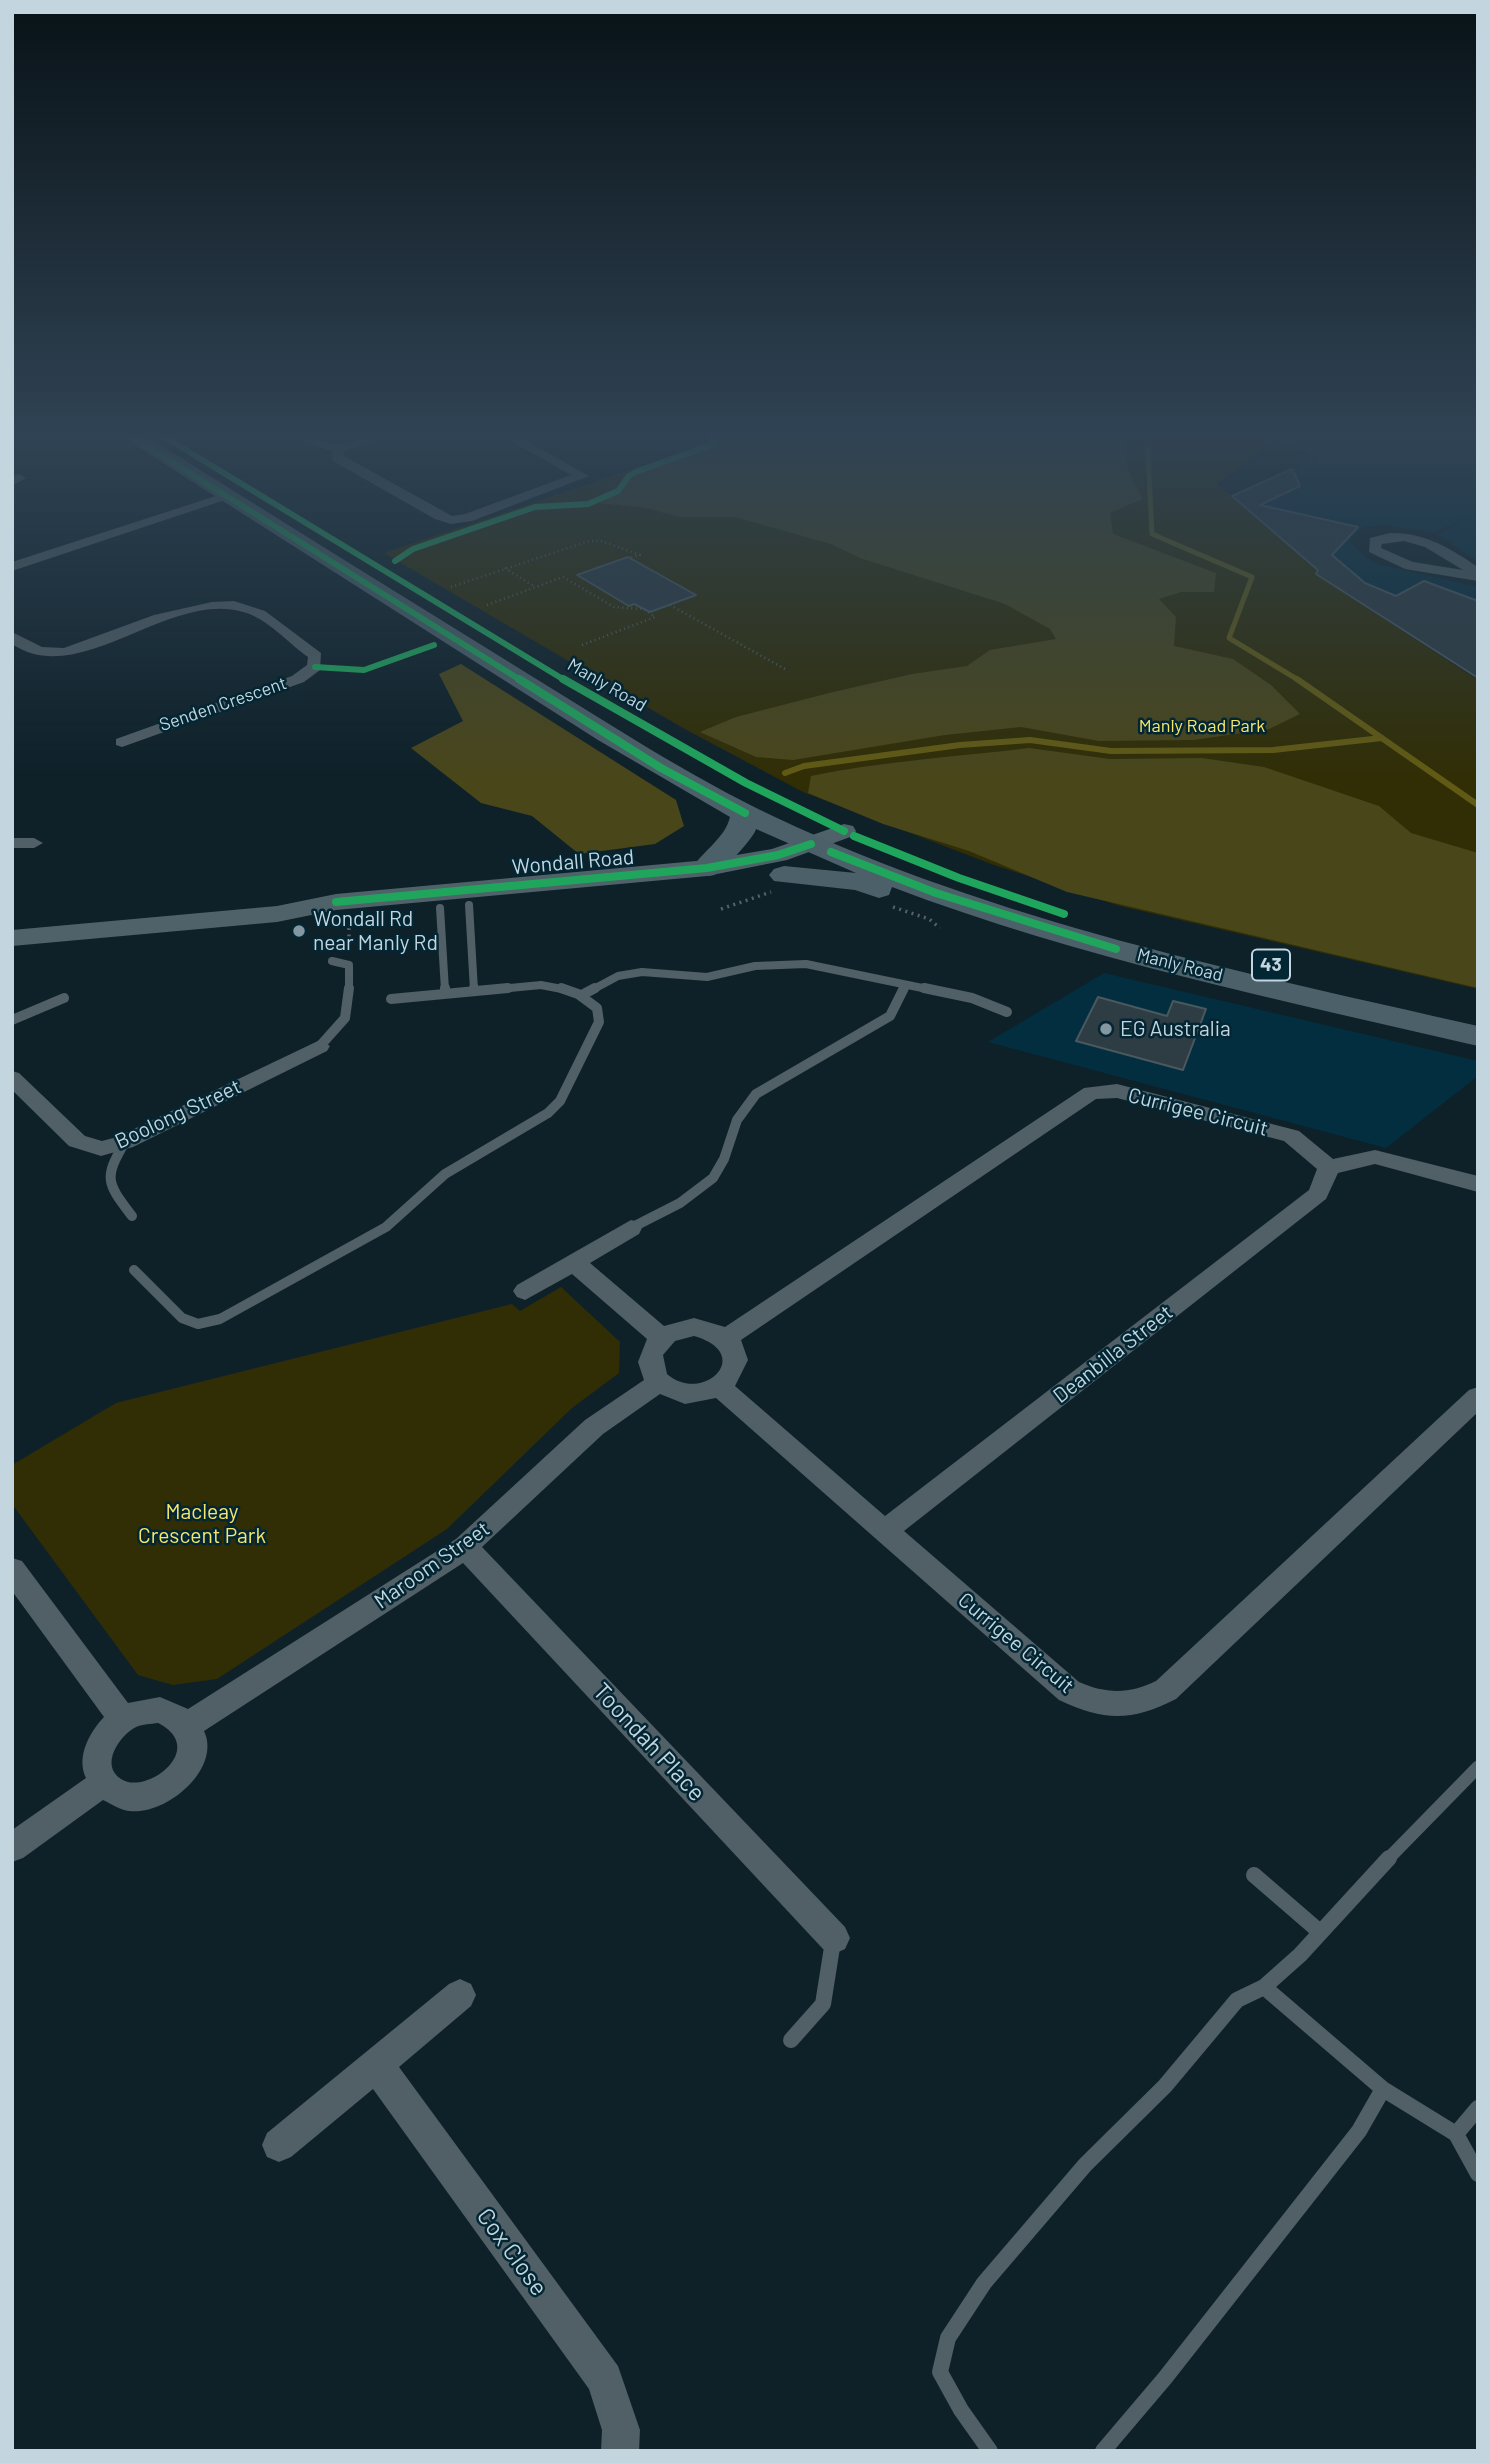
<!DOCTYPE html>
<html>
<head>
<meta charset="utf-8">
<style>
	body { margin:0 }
	#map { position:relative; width:1490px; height:2463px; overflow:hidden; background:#0e2129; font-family:Barlow,sans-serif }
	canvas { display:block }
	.frame { position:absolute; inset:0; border:14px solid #c3d5de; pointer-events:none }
</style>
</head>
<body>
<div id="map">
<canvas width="1490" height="2463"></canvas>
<div class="frame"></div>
</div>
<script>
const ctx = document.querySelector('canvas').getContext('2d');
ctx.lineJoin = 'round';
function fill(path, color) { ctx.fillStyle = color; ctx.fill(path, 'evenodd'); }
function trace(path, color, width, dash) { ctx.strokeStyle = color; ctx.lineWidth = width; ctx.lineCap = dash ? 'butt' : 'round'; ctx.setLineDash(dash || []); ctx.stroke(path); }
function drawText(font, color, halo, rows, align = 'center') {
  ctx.font = font + ' Barlow,sans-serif'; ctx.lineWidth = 5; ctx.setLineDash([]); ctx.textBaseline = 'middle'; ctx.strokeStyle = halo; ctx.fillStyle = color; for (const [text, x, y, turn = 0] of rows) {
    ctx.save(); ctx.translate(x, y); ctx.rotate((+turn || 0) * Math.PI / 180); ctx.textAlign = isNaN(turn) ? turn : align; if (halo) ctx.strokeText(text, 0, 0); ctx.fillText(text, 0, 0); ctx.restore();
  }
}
fill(new Path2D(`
	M1261,433H1478V562L1437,534L1475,513L1434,533L1384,525L1363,527L1350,541L1365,557L1378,564L1478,587V678L1345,594L1231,496L1317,457Z
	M1104,973L1478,1061V1076L1386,1148L988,1042Z`), '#032e3f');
fill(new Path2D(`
	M740,433H1261L1277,439L1217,484L1347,595L1478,680V989L1120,906L994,865L803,792L683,728L384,553Z
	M561,1287L620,1342L619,1373L572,1408L447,1529L217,1679L173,1685L138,1675L12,1504V1465L116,1403L512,1304L520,1311Z`), '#312e06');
fill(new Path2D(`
	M740,433H1127C1117,455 1133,480 1143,499L1110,513L1113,534L1216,573L1214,592H1181L1159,599L1176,617L1174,646L1233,659L1271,685L1300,714L1269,729L1194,740L1099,741L1021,727L945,735L793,760L756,757L700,732L736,717L833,692L912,674L967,666L990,650L1056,639L1050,629L1005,604L860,558L831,544L735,517H679L646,508L599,503C621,493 631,476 651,465C678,451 712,444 740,433Z
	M461,664L676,800L684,826L655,844L579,854L532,816L481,803L411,748L463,721L439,674Z
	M1029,748L1110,759L1202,758L1264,767L1379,806L1411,833L1478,853V988L1067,892L969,851L883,824L808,793L811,776C883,761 956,757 1029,748Z`), '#49461a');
trace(new Path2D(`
	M1147,433L1152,534L1252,577L1229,638L1300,681`), '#615a14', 5);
trace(new Path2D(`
	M1297,679L1478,805
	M785,773L804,766L960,745L1030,740L1111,751L1273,750L1382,738`), '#615a14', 6);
const building = new Path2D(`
	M1292,469L1300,486L1260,505L1358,527L1332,555L1365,583L1396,596L1424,581L1478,601V678L1316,574L1318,570L1232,496Z
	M628,557L696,595L650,612L634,604L629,606L577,575Z
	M1098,997L1167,1016L1173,1001L1206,1009L1183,1070L1076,1041Z`);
fill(building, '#2e3c43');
trace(building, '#49595f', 2);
trace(new Path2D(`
	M505,568L535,587
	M451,587L589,541H602L640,555L630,558
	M487,605L563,577L614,607L644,609L655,617L582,645
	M670,605L785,669`), '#556167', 2.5, [1, 3.5]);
trace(new Path2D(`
	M893,907L929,919L940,928
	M721,909L771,892
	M349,928V950`), '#556167', 3.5, [2, 4.5]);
trace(new Path2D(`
	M469,905L474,990
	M440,908L445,990
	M332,961L349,965V990
	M489,990L541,985L567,990
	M592,990L618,976L642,972L707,977L755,966L806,964L932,990
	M903,990L905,986`), '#515f66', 8);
trace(new Path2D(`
	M445,988V994
	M474,988V991
	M924,988L972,998L1007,1012
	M582,995L595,988
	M391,999L508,988
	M12,1020L64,998
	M320,1046L345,1018L349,988
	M125,1142C103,1179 107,1183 132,1216
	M631,1228L680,1203L713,1178L724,1159L737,1120L756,1094L890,1016L904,988
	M134,1270L182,1318L198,1324L220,1319L386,1227L445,1174L548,1113L560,1101L599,1022L597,1008L578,994L561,988`), '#515f66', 10);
trace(new Path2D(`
	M1388,1859L1478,1767`), '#515f66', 13);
trace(new Path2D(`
	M1254,1875L1320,1932
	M791,2040L823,2004L833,1941
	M1383,2089L1264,1987L1300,1955L1389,1858
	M1456,2134L1478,2108
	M990,2451L961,2410L940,2372L948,2338L984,2283L1085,2165L1165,2086L1237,2000L1264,1987
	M1103,2451L1165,2378L1359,2131L1383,2089L1456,2134L1478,2174`), '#515f66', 16);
fill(new Path2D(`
	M289,433C307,433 320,444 338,444C358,444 377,433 398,433L344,451V456L452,516L465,514L571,475L497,433H513L589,476L472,521L451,524L435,519L333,461L332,451L305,443Z
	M19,474L26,478L12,486V476Z
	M222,494L234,497L12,571V562Z
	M1390,533C1424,532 1450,548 1478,567V581L1405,569L1369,552L1370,538ZM1404,541L1425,547L1463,570L1413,562L1381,548L1382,544Z
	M234,601L265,611L321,653L320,670L304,682L122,747L116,745V739L292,676L307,665L308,657C288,643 267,618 243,612C168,590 80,690 12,644V632L42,647L64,648L154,615L212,602Z
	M12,838H34L43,843L34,848H12Z
	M320,1040L330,1046L327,1051L133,1147L101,1156L69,1146L12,1090V1071L19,1073L85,1136L102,1141L117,1137Z
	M1117,1084L1299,1131L1333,1159L1375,1150L1478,1176V1192L1375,1164L1338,1173L1326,1199L904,1531L1079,1682C1106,1694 1130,1694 1156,1681L1469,1390L1478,1387V1412L1176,1699C1131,1722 1104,1721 1059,1700L716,1398L685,1404L660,1394L603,1434L482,1547L845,1927L850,1938L845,1949L834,1954L823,1949L463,1563L204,1731C222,1769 166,1816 129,1811C121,1810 111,1804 103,1800L23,1858L12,1862V1830L86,1778C76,1757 89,1733 104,1717L12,1591V1558L22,1561L128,1703L160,1697L188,1709L456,1539L585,1420L644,1380L638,1362L647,1339L572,1274L525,1300L517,1297L513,1291L517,1285L631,1220L639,1222L642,1228L639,1234L590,1263L664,1326L694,1318L725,1327L1084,1088ZM1117,1098L1284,1141L1317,1169L1309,1190L885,1516L735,1386L748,1360L741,1340L1096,1099ZM694,1336C756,1354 703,1405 667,1374L663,1355L675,1341ZM158,1723C209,1749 146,1796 121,1779C99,1765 120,1735 136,1727C143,1724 151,1724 158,1723Z
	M460,1979L471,1984L476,1995L471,2006L399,2067L618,2366L640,2430L639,2451H601L602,2430L589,2389L373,2089L291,2157L279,2162L267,2157L262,2145L267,2133L449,1984Z`), '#515f66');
fill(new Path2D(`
	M844,824L853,826L856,831L853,836L787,860L707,876L336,910L277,922L12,946V930L277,906L336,894L707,860L772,849Z`), '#4f626a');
fill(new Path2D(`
	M116,433H141C269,513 397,593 525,672C607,722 688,776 775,817C997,922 1240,972 1478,1026V1046C1281,1000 1081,959 892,887L889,895L879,898L855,890L774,881L769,875L774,869L784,866L856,873L756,829C754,838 722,872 714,875C707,877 703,876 697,874L692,868C705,849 725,838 730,817L598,740Z`), '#4c6069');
trace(new Path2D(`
	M126,433L522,681
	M158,433L566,681
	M395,561L413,549L535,507L588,504L618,491L629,476L638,471L714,444L712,433
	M315,667L364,670L434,645`), '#20a55d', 6);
trace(new Path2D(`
	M519,679L661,768L745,813
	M563,679L746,783L844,831
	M854,836L959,878L1064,914
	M831,852L936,893L1116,949
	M336,902L707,868L778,855L811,844`), '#20a55d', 8);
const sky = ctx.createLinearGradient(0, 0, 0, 778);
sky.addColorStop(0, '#081217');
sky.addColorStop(0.56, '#304354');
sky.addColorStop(1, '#30435400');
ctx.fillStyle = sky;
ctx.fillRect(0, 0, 1490, 778);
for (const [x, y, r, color] of [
	[299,931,7,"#84969f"],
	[1106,1029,7,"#84969f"]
]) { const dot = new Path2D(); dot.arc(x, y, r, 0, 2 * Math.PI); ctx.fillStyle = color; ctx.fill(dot); trace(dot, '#032634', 2.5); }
drawText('18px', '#c3d5de', '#032634', [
	["Manly Road",607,685,30],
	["Senden Crescent",223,704,-19],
	["Manly Road",1180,965,14]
]);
drawText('18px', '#f7e768', '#032634', [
	["Manly Road Park",1202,726]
]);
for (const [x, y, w] of [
	[1271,965,38]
]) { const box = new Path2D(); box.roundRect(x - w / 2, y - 15.5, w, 31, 5); ctx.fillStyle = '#032634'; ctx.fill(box); trace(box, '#c3d5de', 2); }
drawText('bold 19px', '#c3d5de', null, [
	["43",1271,965]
]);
drawText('21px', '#c3d5de', '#032634', [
	["Wondall Road",573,862,-5],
	["Currigee Circuit",1198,1112,14],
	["Boolong Street",178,1114,-25],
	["Deanbilla Street",1113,1354,-38],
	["Maroom Street",432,1565,-35],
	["Currigee Circuit",1016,1643,40]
]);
drawText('21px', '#c3d5de', '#032634', [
	["Wondall Rd",313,919],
	["near Manly Rd",313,943],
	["EG Australia",1120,1029]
], 'left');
drawText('21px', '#f7e768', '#032634', [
	["Macleay",202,1512],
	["Crescent Park",202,1536]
]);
drawText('24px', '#c3d5de', '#032634', [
	["Toondah Place",649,1742,47],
	["Cox Close",512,2252,54]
]);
</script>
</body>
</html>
